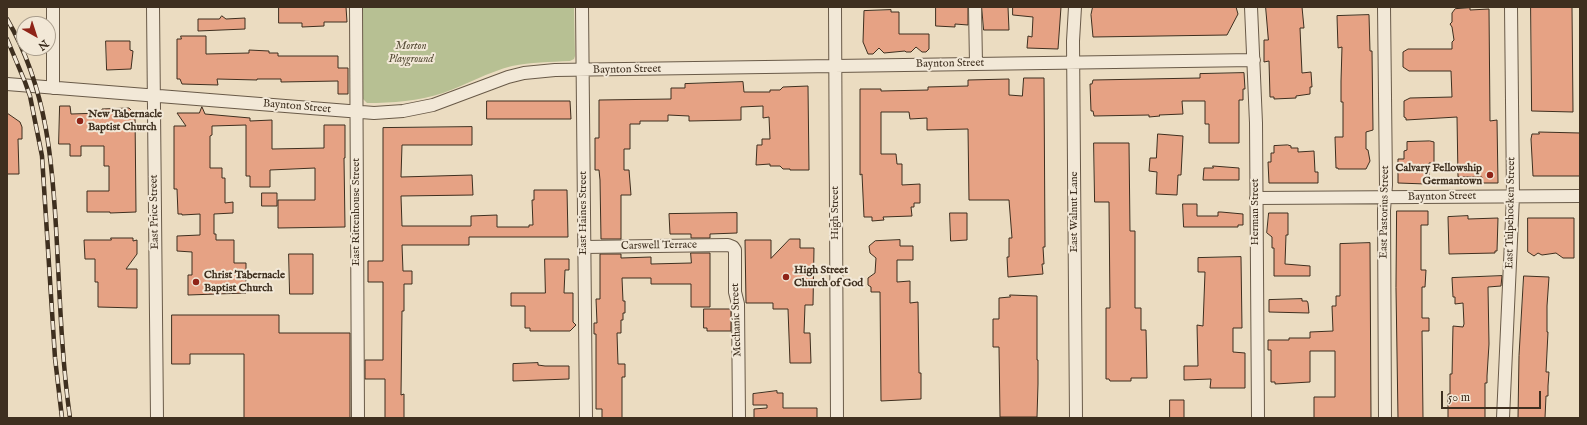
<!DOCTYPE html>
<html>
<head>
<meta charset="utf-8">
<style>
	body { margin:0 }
	#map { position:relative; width:1587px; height:425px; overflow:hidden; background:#ebdcc1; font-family:"IM FELL English",serif }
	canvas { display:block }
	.frame { position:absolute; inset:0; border:8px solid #3e2f1f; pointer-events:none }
	.north { position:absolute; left:16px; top:16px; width:40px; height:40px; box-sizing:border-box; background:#f2e8d7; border:1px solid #aa9e8d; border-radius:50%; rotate:141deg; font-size:11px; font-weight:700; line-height:16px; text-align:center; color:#3e2f1f }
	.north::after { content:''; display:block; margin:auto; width:14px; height:18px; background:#8f2418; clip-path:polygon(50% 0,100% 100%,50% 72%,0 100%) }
	.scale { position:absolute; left:1441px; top:391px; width:100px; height:18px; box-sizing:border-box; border:2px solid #3e2f1f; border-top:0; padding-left:5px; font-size:12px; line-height:14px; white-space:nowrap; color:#3e2f1f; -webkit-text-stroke:3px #f2e8d7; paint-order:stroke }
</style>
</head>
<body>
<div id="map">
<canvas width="1587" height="425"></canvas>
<div class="frame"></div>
<div class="north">N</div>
<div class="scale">50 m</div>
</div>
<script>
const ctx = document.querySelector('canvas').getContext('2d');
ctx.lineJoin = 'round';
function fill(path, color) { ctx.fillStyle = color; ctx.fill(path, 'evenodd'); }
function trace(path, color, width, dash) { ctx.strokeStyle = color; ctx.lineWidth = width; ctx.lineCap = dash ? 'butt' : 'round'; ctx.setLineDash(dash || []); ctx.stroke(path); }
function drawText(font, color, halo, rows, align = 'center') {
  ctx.font = font + ' "IM FELL English",serif'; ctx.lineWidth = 4; ctx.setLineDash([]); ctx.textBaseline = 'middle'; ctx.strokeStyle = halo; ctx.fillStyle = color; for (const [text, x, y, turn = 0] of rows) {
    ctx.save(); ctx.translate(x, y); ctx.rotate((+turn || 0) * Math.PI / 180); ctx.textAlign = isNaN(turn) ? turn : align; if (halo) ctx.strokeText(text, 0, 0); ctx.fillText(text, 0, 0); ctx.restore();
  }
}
fill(new Path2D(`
	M362,7H574L575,56L574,59L570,61C550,62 531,62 512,66C488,72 466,85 443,93C418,101 393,103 367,103L363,99L362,91Z`), '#b7c093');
const building = new Path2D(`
	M279,7H346L347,22H324V26L302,27V23H279Z
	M936,7H968V25L955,24V27L936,26Z
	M982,7H1008L1009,30H984Z
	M1013,7H1061L1058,49L1027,48L1028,36L1032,37L1033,17L1013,15Z
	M1093,7H1236L1238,14L1227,35L1093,37L1091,15Z
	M1266,7H1302L1304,28H1300L1302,73L1311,72L1312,87H1310V94L1296,96V98L1274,99V97H1270L1269,61L1264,62V40H1268Z
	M1531,7H1572L1573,112L1532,111Z
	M1470,8V10L1489,9L1490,121L1497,120L1498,183H1482V177H1458L1457,117L1406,120V118L1404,117V101L1410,98L1452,97L1451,71H1409L1403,67V52L1408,49H1452V42L1454,40L1452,27L1450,24L1452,22V13L1455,9Z
	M891,10V12H899V34H929V49L926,52H922L916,47L911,52H906L905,51L884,53L879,48L873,54H868L863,42L864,11Z
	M1369,15L1370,51H1372L1373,130L1366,132V149L1368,150L1370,161L1366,169H1338V168H1336L1335,137H1343V102H1341V81L1342,47L1338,48L1337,16Z
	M222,16L226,19L245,18V29L198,31V19H219Z
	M181,36H206V54L249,53V50L269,51V53H278V56H338V68H348V94H338V81L281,82V79H257V80L217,79L218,85L182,84L180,79H177V39H181Z
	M106,41H130V50L133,51L131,69L107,70Z
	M1244,73L1245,89H1243V100H1239V143H1209V124H1205V101H1182L1183,114L1159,115L1160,116L1149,117V115L1094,116L1093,111H1091L1090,84H1092L1093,80L1200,78V74Z
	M1024,78H1044L1045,247H1043L1044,264H1042L1043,274L1008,277L1007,257H1009V238H1012L1009,200H969L968,129L927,130V118L910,119L909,112H881V154H896L897,164H902V185L920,184V203H914V207H911L912,216L883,217L884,220L872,221V217H864L862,174L860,175V89H881V91L928,90V87L968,86V80L1009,79V95L1022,96Z
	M743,82L744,92H770V90H780L783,87L808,86L809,170H790V169H783L780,166H770V164L756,165L757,145H762V139H770L769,117L763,118V106L741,107V120L689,121V116L668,115V121H640V124H630V149H624V170H629L631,195H621V239H601L600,180L599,170H595V138H599V100L671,99V88H685V84Z
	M487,101H570L571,119H487Z
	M60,106H70L71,114L102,113V109L129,108L135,114L136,212L110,213V212H87V191H109V166H104V146H81V156H70V144H59Z
	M202,107L205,114L250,118V121L272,120V149L324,148V125H345V158H344L345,227L278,228V200H315V168L270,170V187H250V176H246V125L212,126V135L210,136V168H222V178H225V203L233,202V213L214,214V234H216V240H234V263H246V293L188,295V275H192V252L177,251V236L200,235V214L182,215V214H178L177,189H174V126H186L177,113H199Z
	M7,113L20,122L22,127V139H18L19,174H7Z
	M472,127V145H402L401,177L472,175L473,195L401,196L402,226H471V216L497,215V227H529V225H533L532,200H534V190H567L568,237H469V245H402L403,271H412V284H404V311H402L401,395L404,394V418H385V379H365V360H383V282H368V261H383V128Z
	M1539,132L1580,133V176H1533L1531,139L1532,134H1539Z
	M1158,134L1183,136L1181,175H1178L1177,195L1156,194L1157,172L1149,171L1150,158H1156Z
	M1430,141L1434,142V163H1429V183L1426,184L1398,183V159H1404V151L1407,150V142Z
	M1094,143H1129L1130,231H1135V308H1141V330H1146L1147,378H1131V381H1110L1109,379H1106V308H1110L1109,202H1095Z
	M1288,145L1291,146V148H1298V152L1314,151L1315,172H1318V183H1269L1268,162H1271V153H1274V146Z
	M1213,166L1239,168V180H1203L1204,168H1213Z
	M262,193H277V206H262Z
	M1183,204H1197V216H1218V212H1221L1243,214V225H1238V227H1184Z
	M1397,211H1428V225H1421V270H1426L1425,287H1422V318H1429V331H1422L1423,418H1398L1396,288Z
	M737,213V233L710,234V238H691V234H670L669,214Z
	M950,213H967V240L951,241Z
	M1269,213H1288V235H1286L1285,264L1310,266V276H1274V248H1272V237L1267,233Z
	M1468,216V219L1498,218L1497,251H1495V253L1449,254L1448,217Z
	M1528,218H1574V258H1563L1556,253L1542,255L1538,253L1534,256L1528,252Z
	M111,238H133V241L137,240V254L126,269H137V308L98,307V282H95V259H85L84,240H111Z
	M790,239H800V248H814L813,305H805L804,333H810L811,363H790L788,309H773V303H746L745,240H771V258Z
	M900,240V246H913V260H897V282L910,281V303L918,302L919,373H921V399L881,401L880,292H871V287L868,285V278L875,273L876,258L870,253L869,246L875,241Z
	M1370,243L1371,418H1314V397H1335V351H1310V382L1275,384V382H1271V350H1268V340H1289V338H1310V332L1333,331L1332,306H1336V296H1340V244Z
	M691,253H710V307H691V284H651V278H622L623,301H625V313H623V320H621V333H617L618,364H625V377H622V418H602V409H596V334H594V323H597L596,299H600V254H621V258L651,257V264L691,263Z
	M289,254H313V294H290Z
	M1241,257L1242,328H1233V352L1245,353V388H1210L1211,379L1184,380V366H1198L1197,325L1203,326L1205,272H1198V258Z
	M545,259H569V270H565L564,293H573V322L576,325L570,331H530V328H525V306H511V293H545Z
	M1502,276L1501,286L1488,287L1489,344L1487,376V383H1485V418H1448V394H1450V374H1452L1453,326L1463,327L1464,324L1463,303L1455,304V297H1453L1452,278Z
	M1524,276L1549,277L1547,306V332H1548L1546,372H1549L1548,386V396H1546L1545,418H1518L1519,356Z
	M1010,295L1037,296V360H1038V384L1037,417H1000L999,347H993V319H999V298L1010,297Z
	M1302,299V301H1307L1308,303L1309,313L1269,312V300Z
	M704,309H731V331H707V328H704Z
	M172,315H279V333H350V418H244V354H190V364H172Z
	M538,363V365L545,366H569V379L513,381V364Z
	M777,391V393H783V408H817V418H754V409L767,408V405H753V394Z
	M1170,400H1184V418H1170Z`);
fill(building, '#e6a284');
trace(building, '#3e2f1f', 1);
const street = new Path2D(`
	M53,7V88
	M153,7L157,418
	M356,7L358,418
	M582,7L586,418
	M835,7L837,418
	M975,7L976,64
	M1075,7L1073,41L1076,418
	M1251,7L1256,123L1258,418
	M1384,7L1386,185L1384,210L1385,418
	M7,84L374,113L403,111L433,105L508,77L524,73L555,70L1254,60
	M1256,198L1580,196
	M584,247L728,245L733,247L735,250V292L738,304L739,418
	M1503,418L1513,196L1511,7`);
trace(street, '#695a48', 14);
trace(street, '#f2e8d7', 12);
const rail = new Path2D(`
	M7,19C48,89 53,167 57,245C60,303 62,361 70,418
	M7,39L25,82L30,96L42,156L55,358L62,418`);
trace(rail, '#3e2f1f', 4.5);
trace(rail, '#f2e8d7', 3, [9]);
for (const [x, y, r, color] of [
	[80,121,4,"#8f2418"],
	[1490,175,4,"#8f2418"],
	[786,277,4,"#8f2418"],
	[196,282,4,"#8f2418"]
]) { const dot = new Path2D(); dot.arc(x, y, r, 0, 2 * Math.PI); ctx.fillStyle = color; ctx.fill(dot); trace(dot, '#f2e8d7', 1.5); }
drawText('italic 11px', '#564c36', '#f2e8d7', [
	["Morton",411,47],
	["Playground",411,60]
]);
drawText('11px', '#3e2f1f', '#f2e8d7', [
	["Baynton Street",950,64,-1],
	["Baynton Street",627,70,-1],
	["Baynton Street",297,107,5],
	["Baynton Street",1442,197,-1],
	["East Price Street",155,212,-91],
	["East Rittenhouse Street",357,212,-90],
	["East Walnut Lane",1075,212,-90],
	["Herman Street",1256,212,-90],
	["East Pastorius Street",1385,212,-89],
	["East Haines Street",584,213,-90],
	["High Street",836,213,-90],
	["East Tulpehocken Street",1511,213,-89],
	["Carswell Terrace",659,246,-1],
	["Mechanic Street",737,320,-92]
]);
drawText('bold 11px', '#3e2f1f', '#f2e8d7', [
	["New Tabernacle",88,115],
	["Baptist Church",88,128],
	["Calvary Fellowship",1482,169,"right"],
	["Germantown",1482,182,"right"],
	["High Street",794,271],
	["Church of God",794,284],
	["Christ Tabernacle",204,276],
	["Baptist Church",204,289]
], 'left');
</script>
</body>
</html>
